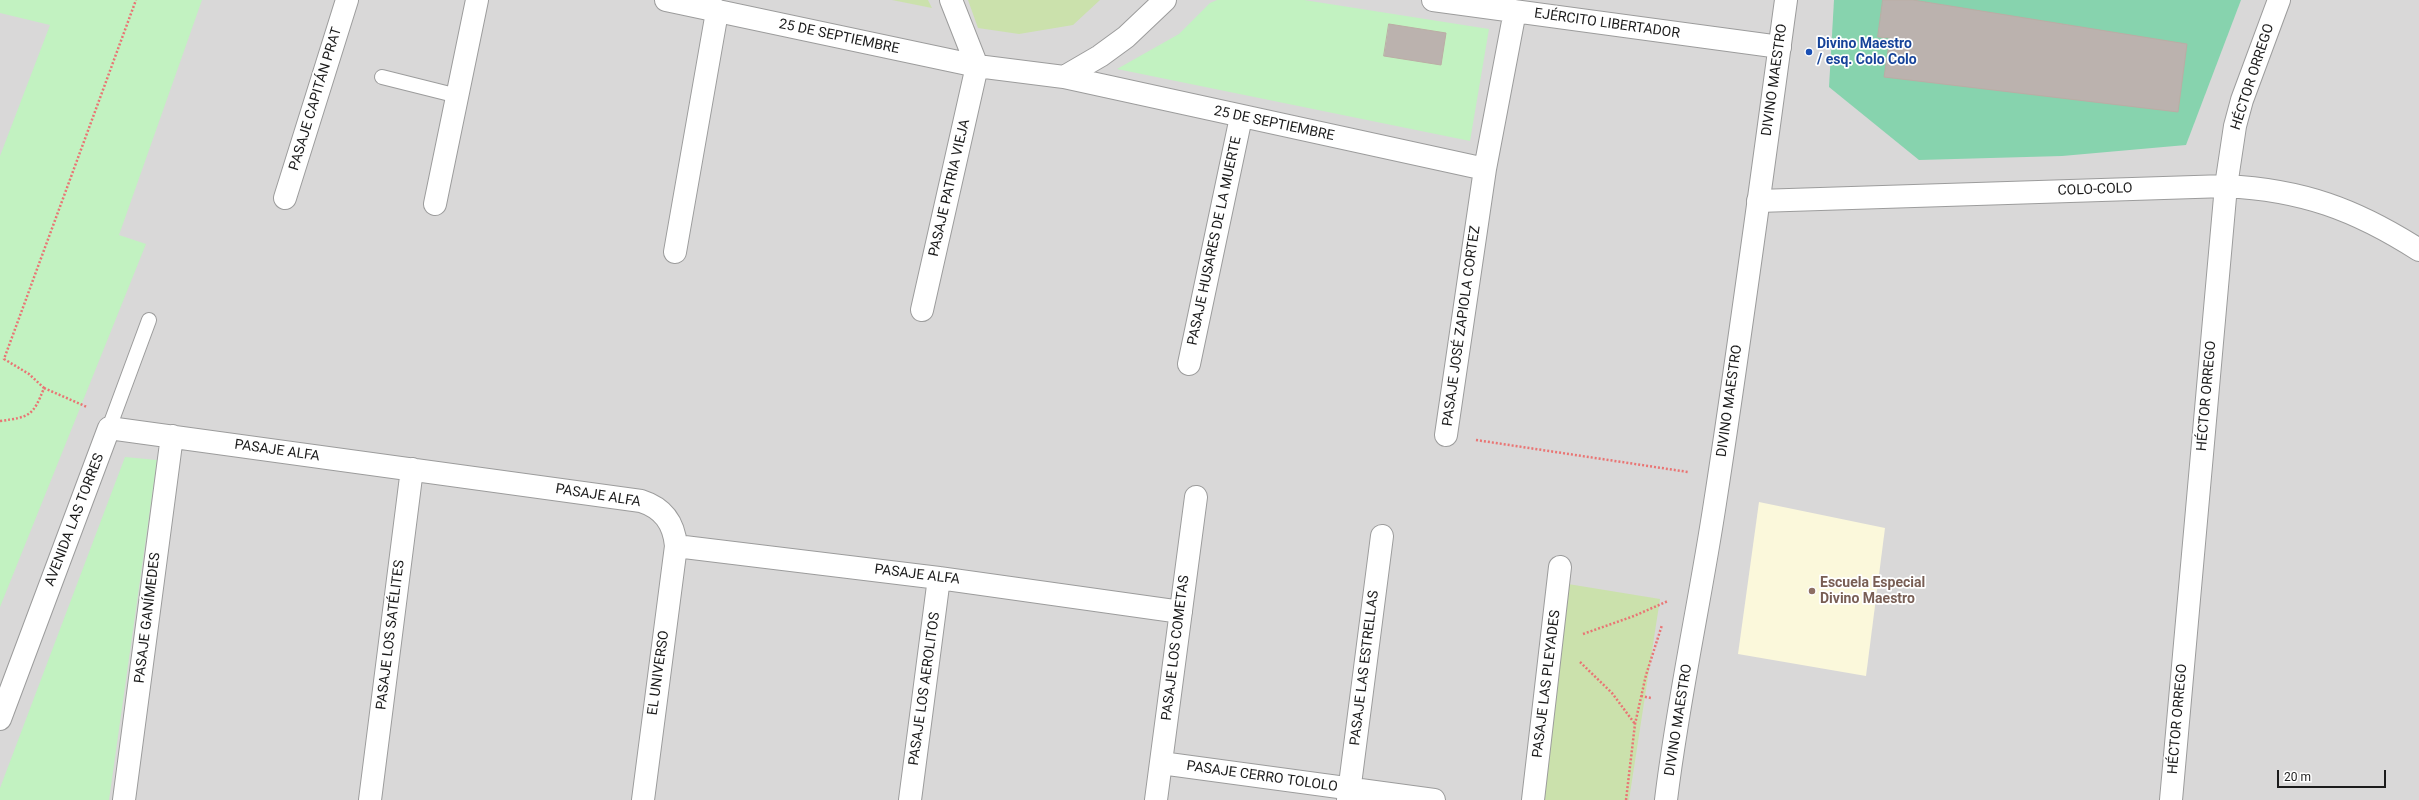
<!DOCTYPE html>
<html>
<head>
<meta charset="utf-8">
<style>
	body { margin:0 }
	#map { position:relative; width:2419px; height:800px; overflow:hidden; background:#ebe7e1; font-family:Roboto,sans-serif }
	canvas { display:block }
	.scale { position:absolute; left:2277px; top:770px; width:109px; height:18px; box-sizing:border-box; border:2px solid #1b1b1b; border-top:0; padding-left:5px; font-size:12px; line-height:14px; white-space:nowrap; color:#1b1b1b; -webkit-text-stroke:3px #fff; paint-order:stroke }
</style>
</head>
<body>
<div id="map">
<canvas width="2419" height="800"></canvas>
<div class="scale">20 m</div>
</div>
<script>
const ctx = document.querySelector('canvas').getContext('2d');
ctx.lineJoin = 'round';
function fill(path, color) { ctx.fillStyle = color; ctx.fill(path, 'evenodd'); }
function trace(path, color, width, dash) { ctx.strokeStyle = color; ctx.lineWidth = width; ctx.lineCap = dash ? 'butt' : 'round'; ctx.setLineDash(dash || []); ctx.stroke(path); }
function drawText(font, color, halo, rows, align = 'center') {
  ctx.font = font + ' Roboto,sans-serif'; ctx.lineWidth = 3.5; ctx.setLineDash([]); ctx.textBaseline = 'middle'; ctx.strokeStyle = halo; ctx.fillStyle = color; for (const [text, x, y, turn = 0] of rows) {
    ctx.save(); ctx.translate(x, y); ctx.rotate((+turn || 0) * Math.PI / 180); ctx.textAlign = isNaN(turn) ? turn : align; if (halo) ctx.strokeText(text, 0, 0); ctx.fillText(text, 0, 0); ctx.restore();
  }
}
fill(new Path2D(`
	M0,0H2419V800H0Z`), '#d9d8d8');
fill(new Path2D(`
	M1759,502L1885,528L1866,676L1738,654Z`), '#fbf8db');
fill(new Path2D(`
	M892,0H928L932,8Z
	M968,0H1100L1073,25L1019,34L978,28Z
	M1568,584L1660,599L1629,800H1542Z`), '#cbe1ac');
fill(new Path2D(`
	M0,0H202L119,235L146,244L0,607V156L50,25L0,13Z
	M1217,0H1304L1489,29L1470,141L1117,69L1179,34L1210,3Z
	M125,457L157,460L109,800H0V788Z`), '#c2f2c1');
fill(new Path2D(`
	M1834,0H2241L2186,145L2062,156L1919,160L1829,87Z`), '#87d3ae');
const building = new Path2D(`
	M1883,0H1913L2187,44L2178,112L1884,77L1890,38L1878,37Z
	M1389,24L1446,33L1441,65L1384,56Z`);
fill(building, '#bbb2ae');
trace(building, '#bbada5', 1);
const service = new Path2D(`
	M382,77L458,96
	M109,428L149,320`);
const minor = new Path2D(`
	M666,0L977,66L1064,77L1100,56L1126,37L1165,0
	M1433,0L1780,47
	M1064,77L1485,169
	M285,198L347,0
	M1758,201L2226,186C2302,190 2355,209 2419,250
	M435,204L477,0
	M675,252L717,12L708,1
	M922,310L977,66L951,0
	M1189,364L1241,117
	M1446,435L1485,169L1515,11
	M676,546L939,578L1181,612
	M0,719L109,428L641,501C663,508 674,523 676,546L643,800
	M1161,763L1434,800
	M124,800L172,436
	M370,800L412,469
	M910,800L939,578
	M1156,800L1196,497
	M1348,800L1382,536
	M1533,800L1560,567
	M2171,800L2226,186L2235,126L2242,100L2279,0`);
const tertiary = new Path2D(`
	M1666,800C1678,700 1700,602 1715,503C1741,336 1763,168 1786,0`);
trace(service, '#9c9c9c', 16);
trace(minor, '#9c9c9c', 24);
trace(tertiary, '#9c9c9c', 24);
trace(new Path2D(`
	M44,388L87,407
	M0,421C30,417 33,416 44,388L29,374L4,359L136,0
	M1476,440L1688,472
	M1583,634L1634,616L1668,601
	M1580,662L1612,693L1635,724
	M1641,696L1651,698
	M1626,800L1635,724L1646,675L1662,625`), '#e97574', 2.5, [2, 2]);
trace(service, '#fff', 14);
trace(minor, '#fff', 22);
trace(tertiary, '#fff', 22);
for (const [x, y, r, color] of [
	[1809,52,4,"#1a4fb4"],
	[1812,591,4,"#8d6e63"]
]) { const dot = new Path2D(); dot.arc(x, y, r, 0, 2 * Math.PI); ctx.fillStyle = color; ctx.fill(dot); trace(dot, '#fff', 1.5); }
drawText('14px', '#1b1b1b', '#fff', [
	["EJÉRCITO LIBERTADOR",1607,24,8],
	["25 DE SEPTIEMBRE",839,37,12],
	["HÉCTOR ORREGO",2253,77,-72],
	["DIVINO MAESTRO",1775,80,-82],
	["PASAJE CAPITÁN PRAT",316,99,-73],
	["25 DE SEPTIEMBRE",1274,124,12],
	["PASAJE PATRIA VIEJA",950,188,-77],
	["COLO-COLO",2095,190,-2],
	["PASAJE HUSARES DE LA MUERTE",1215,241,-78],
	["PASAJE JOSÉ ZAPIOLA CORTEZ",1462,326,-82],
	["HÉCTOR ORREGO",2207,396,-85],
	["DIVINO MAESTRO",1730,401,-82],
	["PASAJE ALFA",277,451,8],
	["PASAJE ALFA",598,496,9],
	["AVENIDA LAS TORRES",75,520,-69],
	["PASAJE ALFA",917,575,7],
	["PASAJE GANÍMEDES",148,618,-83],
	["PASAJE LOS SATÉLITES",391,635,-83],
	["PASAJE LOS COMETAS",1176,648,-83],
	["PASAJE LAS ESTRELLAS",1365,668,-83],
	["EL UNIVERSO",659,673,-82],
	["PASAJE LAS PLEYADES",1547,684,-83],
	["PASAJE LOS AEROLITOS",925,689,-82],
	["HÉCTOR ORREGO",2178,719,-85],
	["DIVINO MAESTRO",1679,720,-81],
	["PASAJE CERRO TOLOLO",1262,777,8]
]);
drawText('bold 14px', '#164399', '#fff', [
	["Divino Maestro",1817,44],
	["/ esq. Colo Colo",1817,60]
], 'left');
drawText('bold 14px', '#785e54', '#fff', [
	["Escuela Especial",1820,583],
	["Divino Maestro",1820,599]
], 'left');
</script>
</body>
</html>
